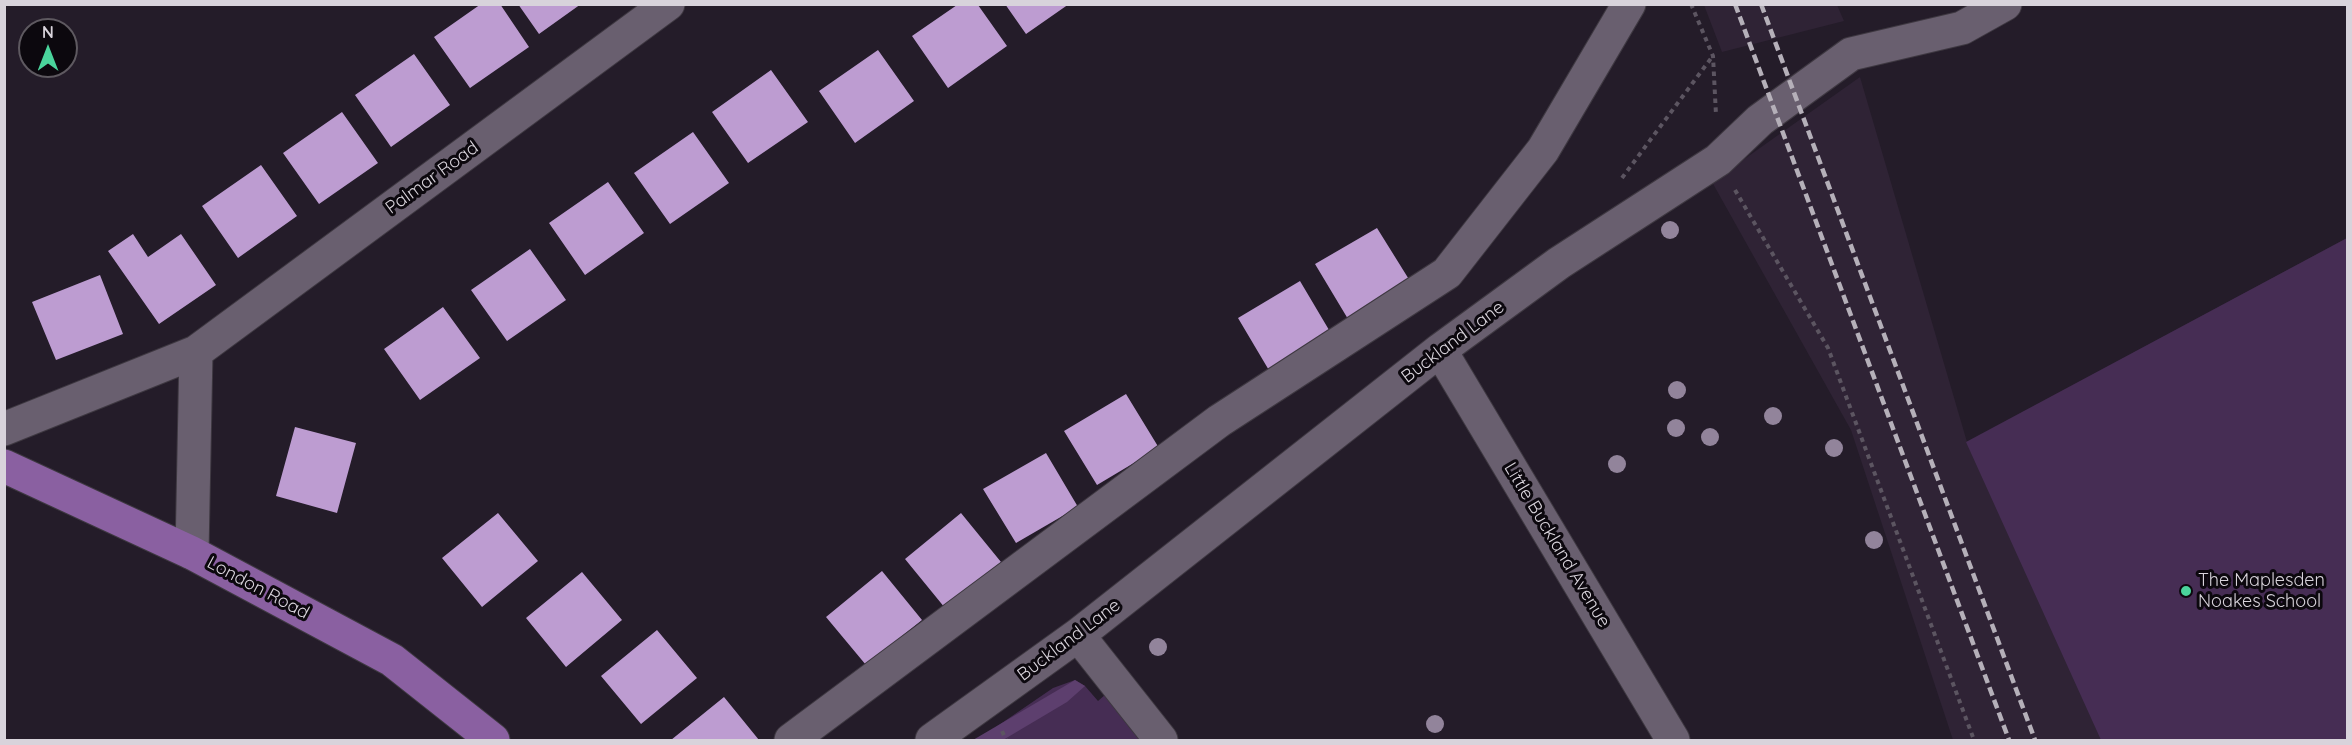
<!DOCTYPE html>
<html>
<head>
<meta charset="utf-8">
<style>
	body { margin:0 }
	#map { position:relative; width:2352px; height:745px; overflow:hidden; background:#241c29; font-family:Quicksand,sans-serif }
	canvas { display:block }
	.frame { position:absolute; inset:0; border:6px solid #d8d3db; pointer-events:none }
	.north { position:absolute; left:18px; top:18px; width:60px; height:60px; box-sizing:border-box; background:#0c080e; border:2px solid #5e5960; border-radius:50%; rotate:0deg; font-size:16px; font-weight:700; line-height:24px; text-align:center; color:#d8d3db }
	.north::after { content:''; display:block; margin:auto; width:21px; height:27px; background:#4ad49c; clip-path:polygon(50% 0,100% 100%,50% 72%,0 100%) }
</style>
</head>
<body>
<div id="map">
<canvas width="2352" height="745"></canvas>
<div class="frame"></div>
<div class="north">N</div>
</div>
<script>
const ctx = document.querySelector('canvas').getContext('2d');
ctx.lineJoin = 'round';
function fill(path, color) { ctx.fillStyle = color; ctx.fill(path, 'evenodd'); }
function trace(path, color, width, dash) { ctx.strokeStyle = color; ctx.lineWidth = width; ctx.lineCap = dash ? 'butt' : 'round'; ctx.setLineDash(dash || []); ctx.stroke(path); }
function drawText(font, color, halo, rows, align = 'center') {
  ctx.font = font + ' Quicksand,sans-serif'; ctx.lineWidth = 6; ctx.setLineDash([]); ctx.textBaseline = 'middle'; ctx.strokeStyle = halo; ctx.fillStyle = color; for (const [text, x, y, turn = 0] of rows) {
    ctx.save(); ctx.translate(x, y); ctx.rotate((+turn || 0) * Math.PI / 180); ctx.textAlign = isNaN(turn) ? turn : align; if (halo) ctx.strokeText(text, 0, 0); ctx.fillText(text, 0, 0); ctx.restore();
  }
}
fill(new Path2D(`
	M1704,5H1837L1844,21L1722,52Z
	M1860,77L1967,442L2347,238V740H1953L1851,430L1712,182Z`), '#2f2335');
fill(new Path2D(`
	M2347,238V740H2101L1966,442Z
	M1075,680L1085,686L1098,701L1106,694L1143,740H977L1053,688Z`), '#462d54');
fill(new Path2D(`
	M1075,680L1085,686L1067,702L1003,740H973Z`), '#5d3f6e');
fill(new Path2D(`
	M481,4H500L529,47L470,88L434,37Z
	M518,4H581L539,34Z
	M1005,4H1069L1026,34Z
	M957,5H978L1007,46L948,88L912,36Z
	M878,50L914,101L855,143L819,91Z
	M414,54L450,105L391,147L355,95Z
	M771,70L808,122L748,163L712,112Z
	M342,112L378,163L319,204L283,153Z
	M693,132L729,183L670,224L634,173Z
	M261,165L297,216L238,258L202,206Z
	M608,182L644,233L585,275L549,223Z
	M1377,228L1410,281L1348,319L1315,264Z
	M133,234L148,257L181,234L216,285L159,324L108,251Z
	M530,249L566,300L507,341L471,290Z
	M100,275L123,334L56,360L32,302Z
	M1300,281L1332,335L1270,372L1238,318Z
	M443,307L480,358L420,400L384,349Z
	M1126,394L1159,448L1097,485L1064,431Z
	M295,427L356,443L337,513L276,496Z
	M1046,453L1078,507L1016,543L983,489Z
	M498,513L538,561L482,607L442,558Z
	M961,513L1001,562L945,608L905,559Z
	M882,571L922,620L866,665L826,617Z
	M582,572L622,620L566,667L526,618Z
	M657,630L697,678L641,724L601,676Z
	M724,697L759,740H671Z`), '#bd9cd1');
const minor = new Path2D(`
	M1440,350L1673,740
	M4,429L196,352L668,4
	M192,553L196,352
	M1078,635L1161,740
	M791,740L1219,421L1447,273L1543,150L1629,4
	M932,740L1078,635L1440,350L1559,263L1718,160L1760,120L1851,54L1962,28L2005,4`);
const major = new Path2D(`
	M4,466L192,553L392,660L493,740`);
trace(minor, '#3e3841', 35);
trace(major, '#3e3841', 35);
trace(new Path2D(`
	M1691,4L1713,56L1716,115
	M1622,178L1712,57
	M1735,190L1828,348L1974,740
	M1002,731L1006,740`), '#5c5561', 4, [4.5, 4.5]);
trace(minor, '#695f6f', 33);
trace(major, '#8a60a1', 33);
trace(new Path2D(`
	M1735,4L2009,740
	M1761,4L2035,740`), '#b5b0b9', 4.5, [9, 4.5]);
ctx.fillStyle = '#92849b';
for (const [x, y] of [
	[1670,230],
	[1677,390],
	[1773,416],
	[1676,428],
	[1710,437],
	[1834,448],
	[1617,464],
	[1874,540],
	[1158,647],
	[1435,724]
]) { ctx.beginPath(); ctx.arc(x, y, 9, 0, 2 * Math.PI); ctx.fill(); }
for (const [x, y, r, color] of [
	[2186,591,6,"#4ad49c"]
]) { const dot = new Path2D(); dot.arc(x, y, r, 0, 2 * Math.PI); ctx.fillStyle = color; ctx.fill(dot); trace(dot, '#0c080e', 2); }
drawText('18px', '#d8d3db', '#0c080e', [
	["Palmar Road",432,178,-36],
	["Buckland Lane",1453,342,-37],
	["Little Buckland Avenue",1557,545,59],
	["London Road",258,588,28],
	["Buckland Lane",1069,640,-37]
]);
drawText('18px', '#d8d3db', '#0c080e', [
	["The Maplesden",2198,581],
	["Noakes School",2198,602]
], 'left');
</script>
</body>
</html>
